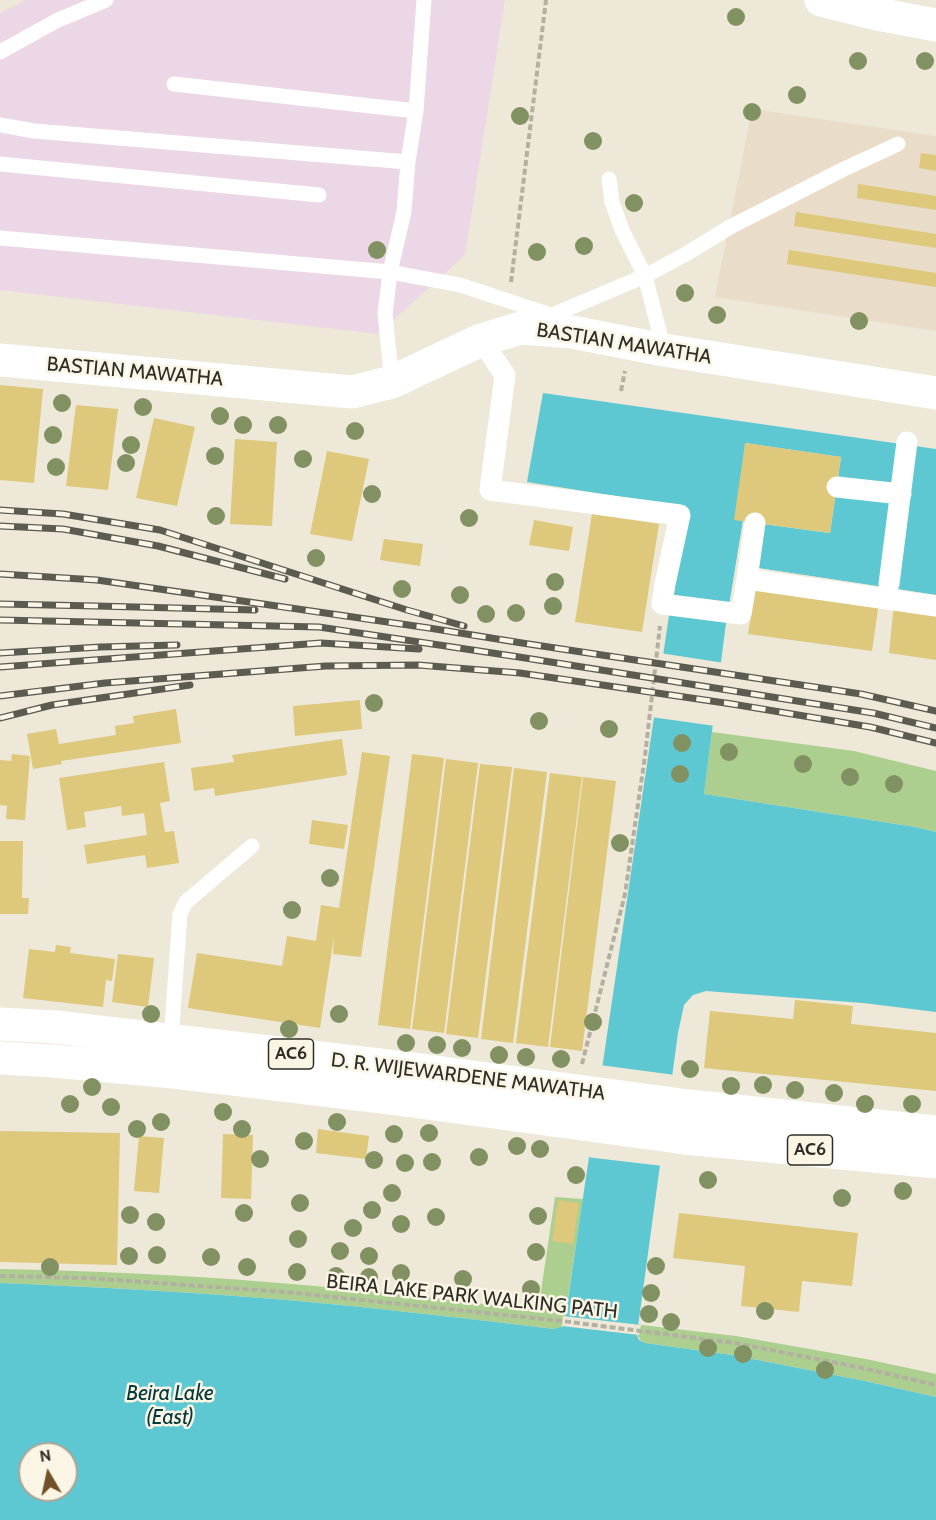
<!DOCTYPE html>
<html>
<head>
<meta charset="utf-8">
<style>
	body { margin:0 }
	#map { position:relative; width:936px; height:1520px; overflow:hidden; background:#ede8d7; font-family:Cabin,sans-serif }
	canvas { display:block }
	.north { position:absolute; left:18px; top:1442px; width:60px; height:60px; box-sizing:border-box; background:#faf5e4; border:2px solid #a9a598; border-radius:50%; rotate:351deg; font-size:16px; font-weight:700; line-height:24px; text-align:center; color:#2f2d27 }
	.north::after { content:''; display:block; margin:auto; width:21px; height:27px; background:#715127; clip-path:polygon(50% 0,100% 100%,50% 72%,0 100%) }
</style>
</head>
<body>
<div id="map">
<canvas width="936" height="1520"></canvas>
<div class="north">N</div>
</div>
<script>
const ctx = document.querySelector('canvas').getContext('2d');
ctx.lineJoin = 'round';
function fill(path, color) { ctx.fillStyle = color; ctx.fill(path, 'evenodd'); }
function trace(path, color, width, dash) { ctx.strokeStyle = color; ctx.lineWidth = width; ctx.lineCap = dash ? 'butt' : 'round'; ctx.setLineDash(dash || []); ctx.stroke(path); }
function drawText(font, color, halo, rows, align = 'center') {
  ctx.font = font + ' Cabin,sans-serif'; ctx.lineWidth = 5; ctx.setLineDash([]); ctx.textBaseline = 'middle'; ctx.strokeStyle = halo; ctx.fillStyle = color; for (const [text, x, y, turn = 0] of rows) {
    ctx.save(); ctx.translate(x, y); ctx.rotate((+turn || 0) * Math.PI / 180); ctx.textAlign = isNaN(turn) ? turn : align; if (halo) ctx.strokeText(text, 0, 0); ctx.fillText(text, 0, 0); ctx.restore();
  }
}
fill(new Path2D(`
	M26,0H505L465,255L378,334L0,290V13Z`), '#ecd7e6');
fill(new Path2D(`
	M752,109L936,136V331L715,297Z`), '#e9dcc8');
fill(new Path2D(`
	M712,732L854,751L936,771V832L915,827L704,794Z
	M555,1197L583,1199L565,1316L736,1336L866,1359L936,1374V1397L865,1381L732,1355L645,1343L641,1341L637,1334L562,1326L557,1329H554C465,1318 376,1308 287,1300C191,1292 96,1287 0,1283V1269C180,1272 360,1287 538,1311Z`), '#accf90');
fill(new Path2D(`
	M543,393L936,449V595L757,568L743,521L725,631L704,794L915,827L936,832V1012L863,1003L706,991L693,995L684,1005L678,1033L637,1334C638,1340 640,1341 645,1343L732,1355L865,1381L936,1397V1520H0V1283C96,1287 191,1292 287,1300C376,1308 465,1318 554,1329L564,1326L685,507L527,482ZM30,1454H66V1490H30Z`), '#5dc8d1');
fill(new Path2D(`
	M745,443L841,457L830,533L763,524L758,568L936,595V598L757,571L746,521L728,632L725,631L743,521Z
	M660,653L724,663L715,726L651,717Z
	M600,1065L675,1075L663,1166L586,1157Z
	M563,1316L641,1325L639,1335L562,1326Z`), '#ede8d7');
fill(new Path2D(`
	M921,153L936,155V171L919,168Z
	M858,184L936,196V210L857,198Z
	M796,212L936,234V248L794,226Z
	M789,250L936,273V287L787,264Z
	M0,385L43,389L34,483L0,480Z
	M76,405L118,409L108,490L66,486Z
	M154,418L195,427L177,506L136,498Z
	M235,439L277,442L272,526L230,524Z
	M745,443L841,457L830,533L734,520Z
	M327,451L369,459L352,541L310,534Z
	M592,514L659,524L642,632L575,622Z
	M534,520L573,527L569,551L529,545Z
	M384,539L423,544L420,566L380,560Z
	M756,583L879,602L872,651L748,634Z
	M894,603L936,608V660L889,653Z
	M360,700L362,729L295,736L293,706Z
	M176,709L181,743L61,761L62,764L33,769L27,734L56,729L59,744L116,735L115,726L134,723L133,716Z
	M342,739L347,775L215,796L214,788L194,791L191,768L234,762L232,755Z
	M362,752L390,756L361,957L333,954L334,936L320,1028L188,1008L197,953L282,966L287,936L316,941L321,905L339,908Z
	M12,754L30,756L25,820L6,819L7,806L0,805V760L11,761Z
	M412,754L444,758L410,1029L378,1025Z
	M446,759L478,763L444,1033L412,1029Z
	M164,762L170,801L160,803L165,832L174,831L179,863L147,868L145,855L87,864L84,845L147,835L144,813L122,816L121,806L84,812L86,827L67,830L59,778Z
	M480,764L512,767L478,1038L446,1034Z
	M514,768L547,772L513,1043L481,1039Z
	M550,773L582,777L548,1047L516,1043Z
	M583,777L616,781L582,1051L550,1047Z
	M312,820L348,825L344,849L309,844Z
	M0,841H23L22,898H29L28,914H0Z
	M56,945L71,947L70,953L115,959L112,981L106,980L103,1007L23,998L29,949L55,952Z
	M118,954L154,958L148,1007L112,1002Z
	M795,1000L853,1006L851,1024L936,1033V1091L704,1068L710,1011L793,1019Z
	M318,1129L369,1136L366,1159L316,1153Z
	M0,1131L120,1133L117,1265L0,1262Z
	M223,1134L253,1135L251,1199L221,1198Z
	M139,1136L164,1138L159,1193L134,1191Z
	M558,1200L579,1203L573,1244L552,1241Z
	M679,1213L858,1233L852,1286L802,1281L799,1312L741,1306L745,1266L673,1258Z`), '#ddc87c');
trace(new Path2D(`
	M511,282L546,0
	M621,391L625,371
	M582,1064L625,894L645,756L660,626
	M0,1276L86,1278L285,1292L562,1321L735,1343L867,1369L936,1385`), '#b3afa1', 4, [6, 3]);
trace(new Path2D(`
	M0,52L58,20L106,0
	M174,84L416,111
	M0,125L34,131L408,162
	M0,164L319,195
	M0,238L390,272L404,212L408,162L416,111L424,0
	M543,319L645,276L622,230L612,202L609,179
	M664,350L645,276L686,254L730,227L844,169L898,144
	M392,382L385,314L390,272L460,285L551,315
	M171,1040L180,914L186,902L252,846`), '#fff', 15);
trace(new Path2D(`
	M481,340L505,375L490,490L680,515L665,584L662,604L741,614L747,579L936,606
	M837,487L901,494
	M747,579L755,523
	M889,584L907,442`), '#fff', 21);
trace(new Path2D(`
	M0,360L352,392L392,382L481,340L521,328L572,332L664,350L936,393`), '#fff', 33);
trace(new Path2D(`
	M0,1024L56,1027L405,1068L689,1106L936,1132
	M0,1058L53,1061L174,1072L399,1099L685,1138L936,1162`), '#fff', 33);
trace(new Path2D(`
	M821,0L877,14L936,25`), '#fff', 33);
const rail = new Path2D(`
	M0,510L63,514L160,530L407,610L464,626
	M0,526L63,529L158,546L285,579
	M0,574L97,580L429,628L522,643L861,694L936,711
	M0,604L96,606L255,610
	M0,620L319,627L519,657L873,713L936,728
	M0,653L100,647L177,645
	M0,667L321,643L419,649
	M0,696L105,683L326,666L418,665L520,673L732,704L870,727L936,743
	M0,718L52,705L190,685`);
trace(rail, '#5d5a51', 7);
trace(rail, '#faf5e4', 4.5, [14]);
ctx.fillStyle = '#829161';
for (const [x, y] of [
	[736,17],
	[858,61],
	[925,61],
	[797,95],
	[752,112],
	[520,116],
	[593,141],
	[634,203],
	[584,246],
	[377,250],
	[537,252],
	[685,293],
	[717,315],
	[859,321],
	[62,403],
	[143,407],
	[220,416],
	[243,425],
	[278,425],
	[355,431],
	[53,435],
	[131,445],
	[215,456],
	[303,459],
	[126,463],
	[56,467],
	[372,494],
	[216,516],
	[469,518],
	[316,558],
	[555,582],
	[402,589],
	[460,595],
	[553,606],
	[516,613],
	[486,614],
	[374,703],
	[539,721],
	[609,729],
	[682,743],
	[729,752],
	[803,764],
	[680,774],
	[850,777],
	[894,784],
	[620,843],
	[330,878],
	[292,910],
	[151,1014],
	[339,1014],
	[593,1022],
	[289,1029],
	[406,1043],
	[437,1045],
	[462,1048],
	[499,1055],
	[526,1057],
	[561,1059],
	[690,1069],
	[763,1085],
	[731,1086],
	[92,1087],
	[795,1090],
	[834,1093],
	[70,1104],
	[865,1104],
	[912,1104],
	[111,1107],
	[223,1112],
	[161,1122],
	[337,1122],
	[137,1129],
	[242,1129],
	[429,1133],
	[394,1134],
	[304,1141],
	[517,1146],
	[540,1149],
	[479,1157],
	[260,1159],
	[374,1160],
	[432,1162],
	[405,1163],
	[576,1175],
	[708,1180],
	[903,1191],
	[392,1193],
	[842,1198],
	[300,1203],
	[372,1210],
	[244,1213],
	[130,1215],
	[538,1216],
	[436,1217],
	[156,1222],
	[401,1224],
	[353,1228],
	[298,1239],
	[340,1251],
	[536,1252],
	[157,1255],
	[129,1256],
	[369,1256],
	[211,1257],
	[656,1266],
	[50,1267],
	[247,1267],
	[297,1272],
	[401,1273],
	[336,1276],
	[369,1277],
	[463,1279],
	[531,1289],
	[651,1293],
	[765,1311],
	[649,1314],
	[671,1322],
	[708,1348],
	[743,1354],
	[825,1370]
]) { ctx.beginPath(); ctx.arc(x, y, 9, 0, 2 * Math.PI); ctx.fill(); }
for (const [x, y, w] of [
	[291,1054,45],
	[810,1150,45]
]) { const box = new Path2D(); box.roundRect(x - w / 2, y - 15, w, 30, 4.5); ctx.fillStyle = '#faf5e4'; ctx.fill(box); trace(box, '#2f2d27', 1.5); }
drawText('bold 18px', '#2f2d27', null, [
	["AC6",291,1054],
	["AC6",810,1150]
]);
drawText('20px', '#2f2d27', '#faf5e4', [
	["BASTIAN MAWATHA",624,344,9],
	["BASTIAN MAWATHA",135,372,5],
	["D. R. WIJEWARDENE MAWATHA",468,1077,7],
	["BEIRA LAKE PARK WALKING PATH",472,1297,6]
]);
drawText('italic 21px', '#03383c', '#faf5e4', [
	["Beira Lake",170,1394],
	["(East)",170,1418]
]);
</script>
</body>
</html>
